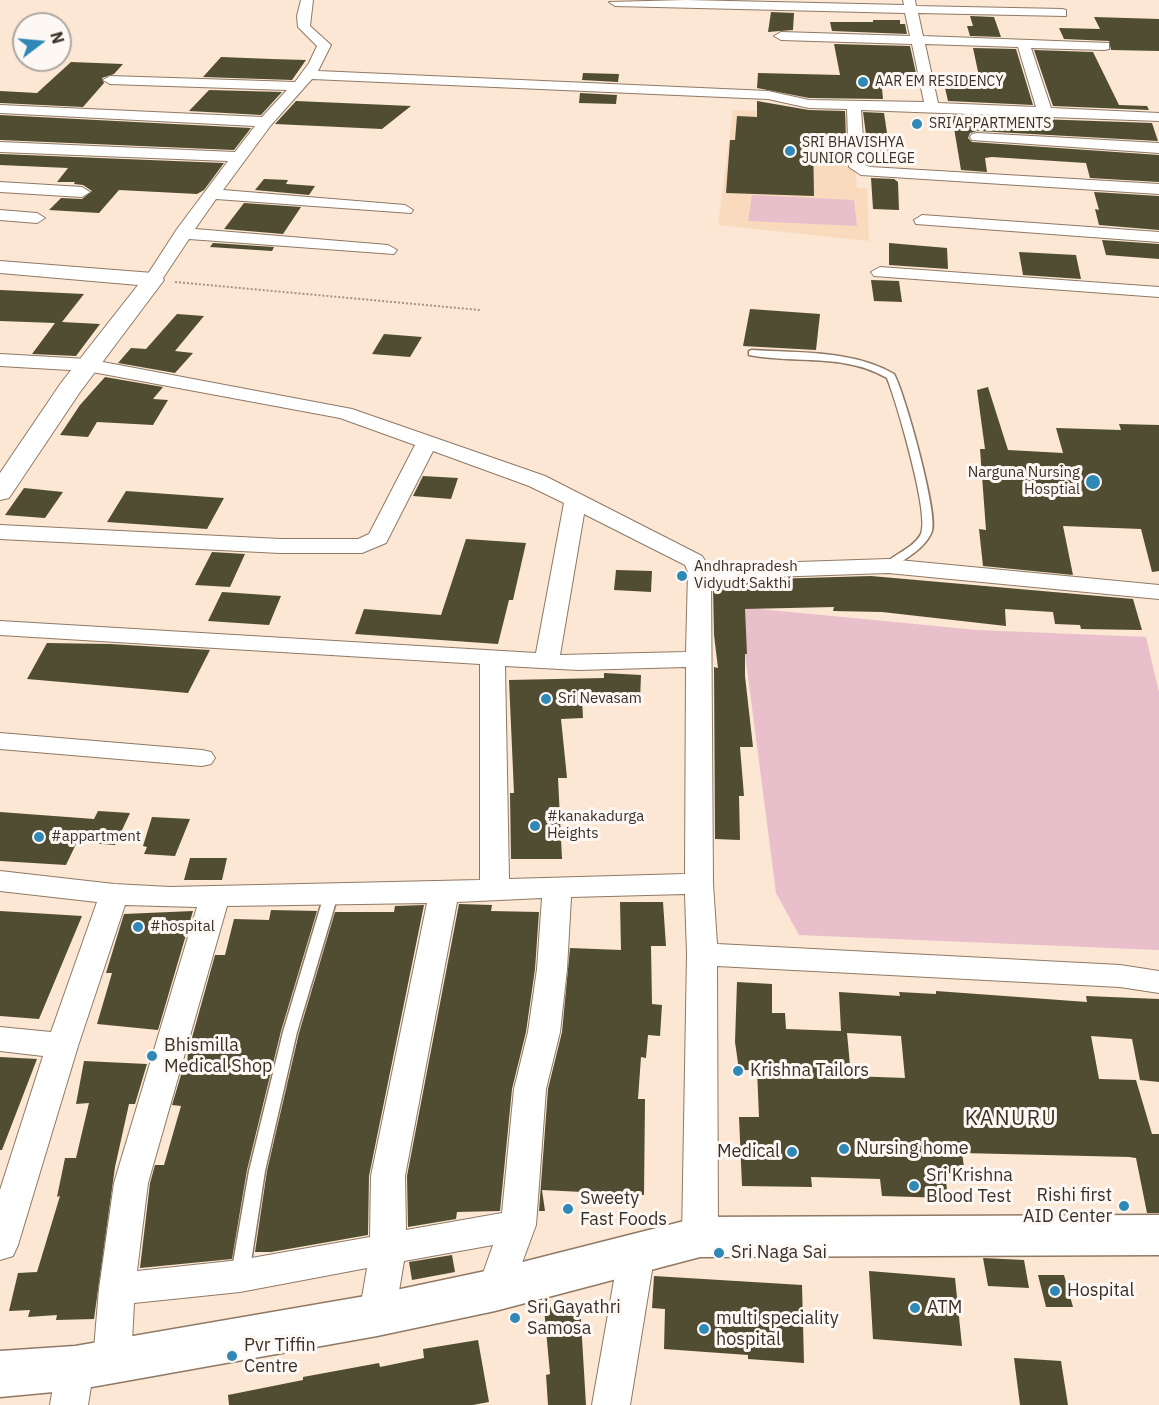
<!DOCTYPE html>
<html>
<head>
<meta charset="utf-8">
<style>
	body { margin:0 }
	#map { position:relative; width:1159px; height:1405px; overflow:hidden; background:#fbe7d4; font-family:"IBM Plex Sans",sans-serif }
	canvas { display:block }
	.north { position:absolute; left:12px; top:12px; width:60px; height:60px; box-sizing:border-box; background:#fdf8f3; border:2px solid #afa8a1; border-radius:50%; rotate:74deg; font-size:16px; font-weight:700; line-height:24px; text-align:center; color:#393026 }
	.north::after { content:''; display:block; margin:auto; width:21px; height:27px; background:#3088b7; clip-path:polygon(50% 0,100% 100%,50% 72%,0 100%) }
</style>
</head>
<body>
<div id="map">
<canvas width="1159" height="1405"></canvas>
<div class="north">N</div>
</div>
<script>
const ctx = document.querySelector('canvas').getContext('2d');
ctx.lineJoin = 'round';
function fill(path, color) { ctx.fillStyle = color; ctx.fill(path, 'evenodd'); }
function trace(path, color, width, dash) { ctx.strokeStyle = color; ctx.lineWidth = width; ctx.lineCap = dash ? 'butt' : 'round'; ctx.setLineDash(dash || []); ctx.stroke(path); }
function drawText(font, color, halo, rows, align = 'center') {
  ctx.font = font + ' "IBM Plex Sans",sans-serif'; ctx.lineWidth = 6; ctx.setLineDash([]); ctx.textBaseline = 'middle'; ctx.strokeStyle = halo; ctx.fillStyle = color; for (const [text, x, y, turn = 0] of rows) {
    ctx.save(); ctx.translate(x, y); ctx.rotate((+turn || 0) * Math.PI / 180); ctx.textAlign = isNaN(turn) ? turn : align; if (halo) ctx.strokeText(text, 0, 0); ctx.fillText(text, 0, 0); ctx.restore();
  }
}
fill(new Path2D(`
	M733,110L849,114L857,188H867L869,241L718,225Z`), '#f9dabd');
fill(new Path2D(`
	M752,195L854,200L857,226L748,221Z
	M739,607L977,630L1146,637L1159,692V950L799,935L776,893Z`), '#e8bfcb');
fill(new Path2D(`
	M771,12L794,13L793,30L768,32Z
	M970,16L994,17L1001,37L970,36L967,26H973Z
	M1094,17L1159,19V51L1111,50L1109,41L1064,39L1059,28L1100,29Z
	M873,20H900V24H905L907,34L832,31L830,22H873Z
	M834,44L910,46L917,78H881L883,99L809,98L757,88L758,73L840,75Z
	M973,48L1016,49L1033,105L948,101L943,79L980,81Z
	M1034,50L1093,52L1119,105L1147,106L1149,110L1053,106Z
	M221,57L272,59L306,60L292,80L203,77Z
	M71,62L123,64L114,74L102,78L104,83L83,107L0,103V91L37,93Z
	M583,73L619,74L618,82L582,80Z
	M209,90L282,92L261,115L189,111Z
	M580,93L617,95L616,104L579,103Z
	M296,101L411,106L382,129L275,124Z
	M757,101L809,110L845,111L846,139L813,138L814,196L726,193L730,140H735L737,116L757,117Z
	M863,112L884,113L892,166L870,165Z
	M0,115L251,128L234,150L0,140Z
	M952,116L1152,123L1158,141L977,131L970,133L968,138L972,142L1159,155V182L1090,178L1086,163L992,157L985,158L987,172L961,170Z
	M0,154L224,163L204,190L197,194L119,190L99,213L49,210L61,198L82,199L92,191L83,185L74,184L75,182H57L68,168L0,165Z
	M871,178L894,179L898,182L899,210L873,209Z
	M264,179L288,180L286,184L315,186L309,195L255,190Z
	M1094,192L1159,196V230L1099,225L1095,209L1099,210Z
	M244,203L301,207L283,234L224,229Z
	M1102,240L1159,244V259L1106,255Z
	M213,243L274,247L272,251L210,247Z
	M889,243L947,248L948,269L889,265Z
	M1019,252L1076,255L1081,279L1023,275Z
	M871,280L899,281L902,302L874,301Z
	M0,290L84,294L62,322L100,324L76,356L32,354L55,323L0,321Z
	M750,309L820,314L816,350L743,346Z
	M177,314L204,316L175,351L193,353L175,373L118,363L131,348L146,349Z
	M384,334L422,337L410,357L372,354Z
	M105,377L163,387L153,399L168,400L153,425L97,422L88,437L60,435L80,405Z
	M988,387L1008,450L1063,453L1056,428L1121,430L1119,424L1159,425V571L1152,572L1141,529L1063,526L1073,575L983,566L979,529L986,530L980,449H985L977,390Z
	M423,476L458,478L451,499L413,496Z
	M24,488L63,492L45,518L5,515Z
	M126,491L224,498L207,529L107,522Z
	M466,539L526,543L513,600H509L498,644L355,634L364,609L441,615Z
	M212,552L245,554L230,587L195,585Z
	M616,570L652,571L651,592L614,590Z
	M871,576L1133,599L1142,630L1081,629L1080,625L1055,624L1053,612L1005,609L1006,626L882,612L833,611L834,607L745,609L747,654H745V676L753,747H740L744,796H739L740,840L715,839L714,667L718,668L714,635L713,587L738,588L737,580Z
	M222,592L281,596L269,625L208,621Z
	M47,643L110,644L210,650L188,693L27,679Z
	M604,673L641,675L640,700L582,699L583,718L561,719L567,778H558L562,859H511L510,793H514L509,680L604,678Z
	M98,811L130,813L115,845L77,842L66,865L0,861V812L94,819Z
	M152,817L190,819L175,856L144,854L147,847L143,846Z
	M190,858H227L222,880H184Z
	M620,902H663L666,946H651L652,1004L662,1005L660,1036L648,1035L646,1058L641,1057L638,1099H645L644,1195L542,1190L545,1211H539L548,1089L562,1032L570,948L621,950Z
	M459,904L492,905L491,911L539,912L535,969L526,1032L512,1089L500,1211L457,1212L456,1219L408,1227L407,1176Z
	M424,905L369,1176L368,1235L271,1252H255L267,1171L299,1033L335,912H394L395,906Z
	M271,910L317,911L281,1031L247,1170L232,1259L140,1268L150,1183L155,1165H164L181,1106L172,1105L184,1065L187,1066L188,1052L215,955H225L234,919L269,920Z
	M0,911L82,916L39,1019L0,1016Z
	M193,911L158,1030L97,1024L112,973H106L124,914Z
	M737,982L772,984V1013H785L786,1029L841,1031L839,992L900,996L899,992L936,994V991L1087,1002L1086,996L1159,999V1082L1140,1080L1132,1039L1091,1036L1099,1079L1136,1080L1152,1134H1159V1213H1147L1136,1158L1129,1157L962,1153L965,1174L945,1173L948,1198L882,1196L880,1179L811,1177L812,1187L742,1186L739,1117H759L757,1070H739L735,1042ZM847,1033L901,1036L905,1078L851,1076Z
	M0,1057L37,1059L2,1150H0Z
	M84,1061L147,1064L135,1104H129L115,1167L94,1319L56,1320L57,1315L28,1317L30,1310L9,1311L18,1273L37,1272L60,1196L57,1197L65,1158H76L89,1103L76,1104Z
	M452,1255L455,1272L412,1280L409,1262Z
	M983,1258L1024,1260L1029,1288L988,1286Z
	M869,1271L955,1278L962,1346L873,1339Z
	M1038,1275H1064L1073,1307H1046Z
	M654,1276L802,1285L804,1363L748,1359V1355L664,1349L665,1309L652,1308Z
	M580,1305L586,1405H548L546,1375L550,1374L544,1308Z
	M478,1340L489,1402L473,1405H229L228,1395L303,1380V1377L379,1363L380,1367L424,1358L423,1349Z
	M1014,1358L1061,1361L1068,1405H1020Z`), '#514d32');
const service = new Path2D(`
	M752,350C799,353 853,350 894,374C905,394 938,513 932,531C926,548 906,558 892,568L888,569L883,566C893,554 913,549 921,534C930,514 896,401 887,378C845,353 795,364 749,355V351Z
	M331,890L336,892L338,895L297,1032L265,1171L249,1275L246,1280L240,1282L234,1280L231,1275L249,1171L283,1032L324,895L326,892Z`);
const minor = new Path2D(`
	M301,0H313L310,26L331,45L318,71L768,91L809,100L924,102L912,44L781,40L774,36L781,32L910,36L905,13L615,6L609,2L686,0L904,5L903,0H915L916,6L1062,9L1066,10V16L918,13L923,36L1109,43V49L1104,50L1031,48L1051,108L1159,113V121L861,110L865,165L870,167L1159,184V194L861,175L849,167L847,109L809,108L768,99L312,79L271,125L223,190L405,205L413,210L411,213L216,199L195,229L388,245L397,250L394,254L189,239L159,284L153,285L144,280L177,229L228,161L0,152V142L235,152L255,126L0,113V105L262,117L287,90L110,84L103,80L110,76L295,82L309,63L317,46L298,27L297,16ZM925,44L1018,47L1036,107L938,103Z
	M977,133L1159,143V153L972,140L970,137L972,134Z
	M0,182L82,187L90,192L82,197L0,192Z
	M0,210L37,213L45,218L37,223L0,220Z
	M922,215L1159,232V242L916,224L914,220Z
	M880,267L1159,287V297L874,276L871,272Z
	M0,354L87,359L352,409L545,476L702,556L708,565L888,559L1159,585V599L888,573L711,579L713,884L717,944L1120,965L1159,971V993L1120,987L717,966L718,1237L713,1248L700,1252L687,1248L682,1237L687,954L685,894L571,897L567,969L560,1032L546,1089L536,1225L508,1301L495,1306L482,1301L477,1290L493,1245L404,1261L395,1315L390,1327L377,1331L364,1327L359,1315L367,1268L240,1292L134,1303L131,1361L125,1373L112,1378L99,1373L93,1361L99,1289L114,1183L197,907L125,905L78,1046L18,1245L13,1256L0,1260V1190L43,1056L0,1051V1027L51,1032L97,902L0,891V871L114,884L170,887L480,880V664L0,635V621L536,653L564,503L529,486L433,451L386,543L362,553H280L0,539V525L280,539H358L369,534L415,445L340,418L87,371L0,366ZM584,514L685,565L688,572L686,652L560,655ZM505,666L578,670L686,667L685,874L509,879ZM542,898L537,969L528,1032L514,1089L502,1213L406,1230L405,1176L457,902ZM427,903L371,1176L370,1237L240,1260L137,1271L148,1183L227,906Z
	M0,733L202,750L211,752L215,758L211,764L202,766L0,749Z
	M637,1237L650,1241L655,1252L630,1405H592L619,1252L624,1241Z
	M75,1351L88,1356L94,1368L88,1405H50L56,1368L62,1356Z`);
const tertiary = new Path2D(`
	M0,261L153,273L161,275L164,280L80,392L9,498L0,500V473L61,383L138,285L0,273Z`);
const secondary = new Path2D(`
	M1159,1215V1255L700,1257L495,1311L377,1336L75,1390L0,1397V1351L75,1346L377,1294L495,1269L700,1217Z`);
trace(service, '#8f7964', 3);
trace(minor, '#8f7964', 2);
trace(tertiary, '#8f7964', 2);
trace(secondary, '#8f7964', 3);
trace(new Path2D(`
	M175,282L480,310`), '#a49586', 2, [2, 2]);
fill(service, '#fff');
fill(minor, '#fff');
fill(tertiary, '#fff');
fill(secondary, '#fff');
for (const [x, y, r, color] of [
	[863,82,6,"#3088b7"],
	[917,124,6,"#3088b7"],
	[790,151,6,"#3088b7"],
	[1093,482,8,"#3088b7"],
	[682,576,6,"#3088b7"],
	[546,699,6,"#3088b7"],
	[535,826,6,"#3088b7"],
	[39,837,6,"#3088b7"],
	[138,927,6,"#3088b7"],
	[152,1056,6,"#3088b7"],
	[738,1071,6,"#3088b7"],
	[844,1149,6,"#3088b7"],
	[792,1152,6,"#3088b7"],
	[914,1186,6,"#3088b7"],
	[1124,1206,6,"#3088b7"],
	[568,1209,6,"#3088b7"],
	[719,1253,6,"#3088b7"],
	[1055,1291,6,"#3088b7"],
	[915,1308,6,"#3088b7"],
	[515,1318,6,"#3088b7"],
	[704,1329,6,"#3088b7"],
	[232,1356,6,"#3088b7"]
]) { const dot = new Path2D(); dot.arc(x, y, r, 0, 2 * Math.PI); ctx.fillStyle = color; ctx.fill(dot); trace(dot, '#fdf8f3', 2); }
drawText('14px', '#393026', '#fdf8f3', [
	["AAR EM RESIDENCY",875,82],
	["SRI APPARTMENTS",929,124],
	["SRI BHAVISHYA",802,143],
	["JUNIOR COLLEGE",802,159]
], 'left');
drawText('15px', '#393026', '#fdf8f3', [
	["Narguna Nursing",1080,473,"right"],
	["Hosptial",1080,490,"right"],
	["Andhrapradesh",694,567],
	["Vidyudt Sakthi",694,584],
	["Sri Nevasam",558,699],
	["#kanakadurga",547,817],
	["Heights",547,834],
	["#appartment",51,837],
	["#hospital",150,927]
], 'left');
drawText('18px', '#393026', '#fdf8f3', [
	["Bhismilla",164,1046],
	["Medical Shop",164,1067],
	["Krishna Tailors",750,1071],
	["Nursing home",856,1149],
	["Medical",780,1152,"right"],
	["Sri Krishna",926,1176],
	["Blood Test",926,1197],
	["Rishi first",1112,1196,"right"],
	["AID Center",1112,1217,"right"],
	["Sweety",580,1199],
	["Fast Foods",580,1220],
	["Sri Naga Sai",731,1253],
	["Hospital",1067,1291],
	["Sri Gayathri",527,1308],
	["Samosa",527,1329],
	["ATM",927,1308],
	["multi speciality",716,1319],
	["hospital",716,1340],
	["Pvr Tiffin",244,1346],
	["Centre",244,1367]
], 'left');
ctx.letterSpacing = '1.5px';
drawText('21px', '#393026', '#fdf8f3', [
	["KANURU",1011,1119]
]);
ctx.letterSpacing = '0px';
</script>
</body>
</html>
